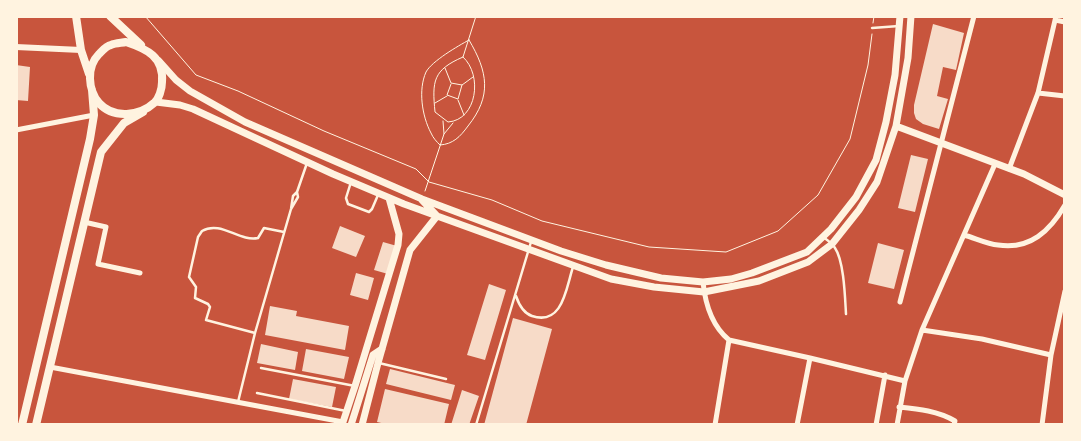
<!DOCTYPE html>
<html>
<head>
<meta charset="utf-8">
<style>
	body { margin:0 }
	#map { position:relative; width:1081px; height:441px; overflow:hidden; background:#c8553d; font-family:Commissioner,sans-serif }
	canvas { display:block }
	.frame { position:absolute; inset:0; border:18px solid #fff3e0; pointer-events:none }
</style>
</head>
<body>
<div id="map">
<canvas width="1081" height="441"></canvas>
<div class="frame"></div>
</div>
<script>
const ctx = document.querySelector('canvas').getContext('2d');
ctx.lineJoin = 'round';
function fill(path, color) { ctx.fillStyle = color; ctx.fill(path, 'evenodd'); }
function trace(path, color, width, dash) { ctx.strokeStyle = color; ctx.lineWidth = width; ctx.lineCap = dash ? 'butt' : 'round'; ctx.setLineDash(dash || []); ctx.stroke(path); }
fill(new Path2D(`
	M933,24L964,33L956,70L943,67L937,96L948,99L939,129L923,124L916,119L914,113V105Z
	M16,65L30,67L28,101L16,100Z
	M911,155L928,159L915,212L898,208Z
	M340,226L365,236L356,257L332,248Z
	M383,242L397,246L388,274L374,270Z
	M878,243L904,250L894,289L868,283Z
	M356,273L374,278L368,300L350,295Z
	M489,284L506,290L485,360L467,355Z
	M270,306L297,311L296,316L349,326L345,350L265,335Z
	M513,318L552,329L526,425H484Z
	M261,344L298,352L295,370L257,363Z
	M306,349L349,357L344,379L302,371Z
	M390,369L455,385L451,400L386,384Z
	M293,379L336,387L332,407L289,399Z
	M385,389L449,404L444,425H390L377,422Z
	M462,390L479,396L469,425H451Z`), '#f7dbc8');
trace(new Path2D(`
	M145,16L196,75L238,91L324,131L416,169L429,182L492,200L542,221L649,247L726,252L778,231L818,195L850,139L868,65L872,34
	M873,23L874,16
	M469,40C488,72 492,96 468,126C460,137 453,144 440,145C437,142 433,138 431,133C422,116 418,90 426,72C432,61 458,46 469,40Z
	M463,57C483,75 477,120 448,122L435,112C432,81 433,70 463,57L476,16
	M445,68L451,83L462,85L473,77
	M451,84L447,95L458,99L462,85
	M458,100L464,115
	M435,103L447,96
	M444,134L453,123
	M425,191L444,134L443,121`), '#fff3e0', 1);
trace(new Path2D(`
	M872,28L899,26
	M351,182L346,198L348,204L369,212L372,209L378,195
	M297,192L307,163
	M823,237C827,240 832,243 835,248C844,261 845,297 846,314
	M516,296C519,305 523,313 532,316C563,326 566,288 573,267
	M255,333L206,320L210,307L208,304L195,298L196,287L189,277L198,237L202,231C221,220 239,242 258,238L264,228L284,232
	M379,363L446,379
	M261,368L355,386
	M257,393L346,411
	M238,402L255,333L291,209L293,196L297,192L298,197L291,209
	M476,425L531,242`), '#fff3e0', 2.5);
trace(new Path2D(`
	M1055,20L1065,22
	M1038,93L1065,96
	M16,130L94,115
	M1009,169L1038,93L1056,16
	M84,222L106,227L98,264L140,273
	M964,235C975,238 987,244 998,245C1030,250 1050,231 1065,205
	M703,282C705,302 712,326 729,340L810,358
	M900,302L974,16
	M922,330L982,339L1051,355
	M50,367L343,422
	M899,407C919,409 938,411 955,421L954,425
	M715,425L729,340
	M797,425L810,358L905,381
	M876,425L885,375
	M897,425L905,381L922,330L995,164
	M1042,425L1051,355L1065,291`), '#fff3e0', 5);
trace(new Path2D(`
	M16,47L81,50`), '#fff3e0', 6);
trace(new Path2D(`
	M159,61L176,80L190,91L245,122L422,199L561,251L606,265L661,278L703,282L731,279L752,273L807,252L831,229L856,197L876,160L886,122L895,75L900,16
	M156,102L180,105L193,109L333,174L404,204L611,279L654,287L704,292L759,281L808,262L832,244L859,210L877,182L896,126L908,58L911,16
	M896,126L1024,174L1065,195
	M342,425L355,386L398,245L399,234L389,198
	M351,425L373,355L382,349
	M362,425L378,363L410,250L437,216L422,200`), '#fff3e0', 7);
trace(new Path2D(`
	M76,16L81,50L89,74
	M110,16L141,45
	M126,42C147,49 164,57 162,82C162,89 159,99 154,103C140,116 113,119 99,103C88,90 86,67 99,54C102,51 106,46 111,45C115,43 121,43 126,42Z
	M22,425L90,139L94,115L92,90
	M36,425L101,152L124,123L143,112`), '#fff3e0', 8);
</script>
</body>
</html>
